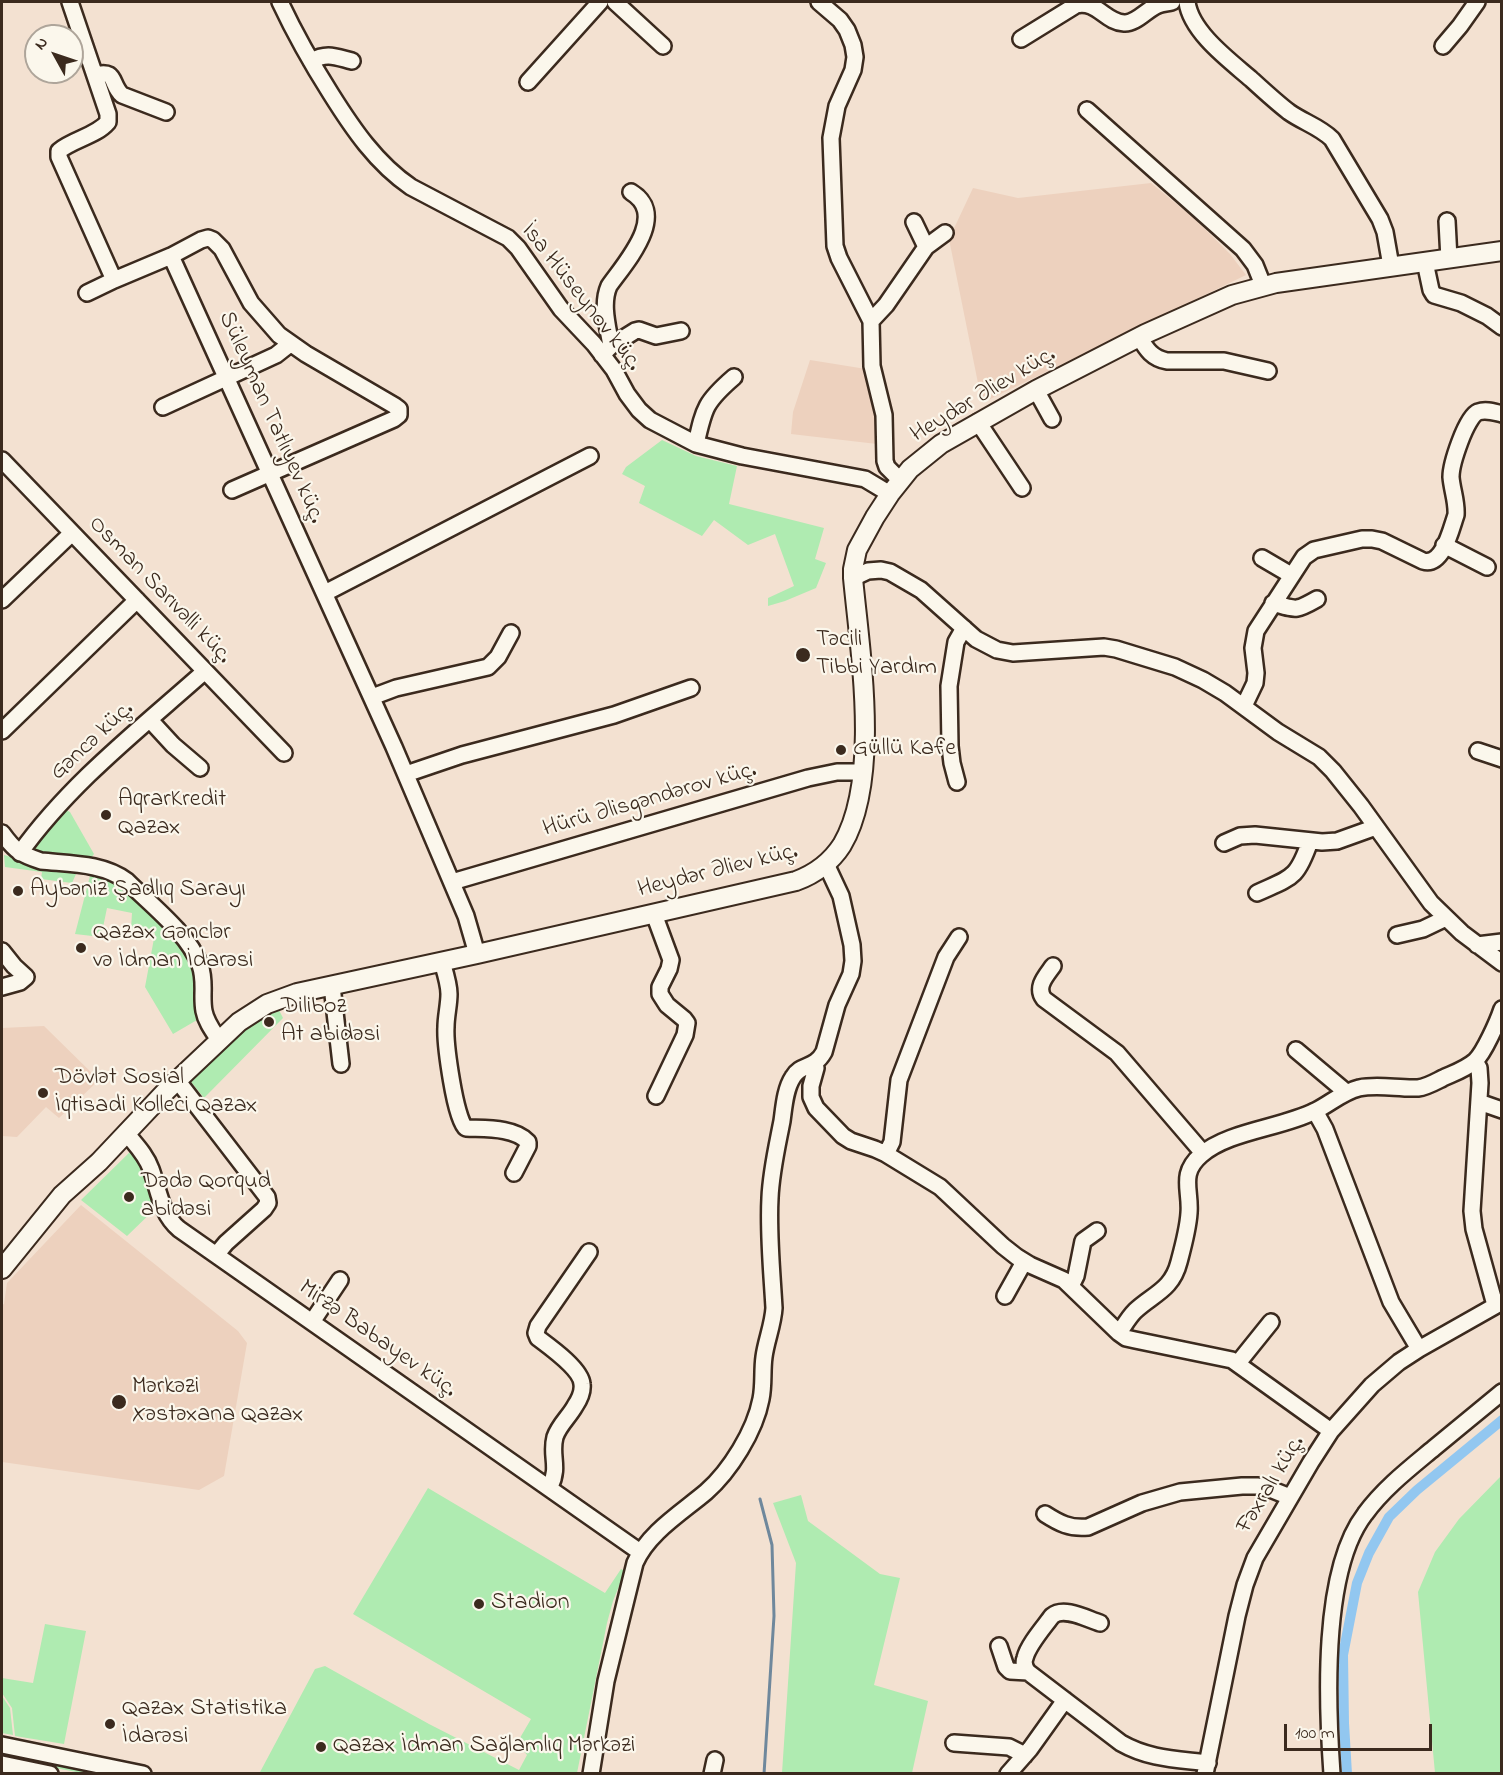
<!DOCTYPE html>
<html>
<head>
<meta charset="utf-8">
<style>
	body { margin:0 }
	#map { position:relative; width:1503px; height:1775px; overflow:hidden; background:#f3e1d1; font-family:"Indie Flower",sans-serif }
	canvas { display:block }
	.frame { position:absolute; inset:0; border:3px solid #3b2a1e; pointer-events:none }
	.north { position:absolute; left:24px; top:24px; width:60px; height:60px; box-sizing:border-box; background:#fbf7ec; border:2px solid #aea59a; border-radius:50%; rotate:310deg; font-size:16px; font-weight:700; line-height:24px; text-align:center; color:#3b2a1e }
	.north::after { content:''; display:block; margin:auto; width:21px; height:27px; background:#3b2a1e; clip-path:polygon(50% 0,100% 100%,50% 72%,0 100%) }
	.scale { position:absolute; left:1284px; top:1724px; width:148px; height:27px; box-sizing:border-box; border:3px solid #3b2a1e; border-top:0; padding-left:8px; font-size:18px; line-height:21px; white-space:nowrap; color:#3b2a1e; -webkit-text-stroke:4px #fbf7ec; paint-order:stroke }
</style>
</head>
<body>
<div id="map">
<canvas width="1503" height="1775"></canvas>
<div class="frame"></div>
<div class="north">N</div>
<div class="scale">100 m</div>
</div>
<script>
const ctx = document.querySelector('canvas').getContext('2d');
ctx.lineJoin = 'round';
function fill(path, color) { ctx.fillStyle = color; ctx.fill(path, 'evenodd'); }
function trace(path, color, width, dash) { ctx.strokeStyle = color; ctx.lineWidth = width; ctx.lineCap = dash ? 'butt' : 'round'; ctx.setLineDash(dash || []); ctx.stroke(path); }
function drawText(font, color, halo, rows, align = 'center') {
  ctx.font = font + ' "Indie Flower",sans-serif'; ctx.lineWidth = 4.5; ctx.setLineDash([]); ctx.textBaseline = 'middle'; ctx.strokeStyle = halo; ctx.fillStyle = color; for (const [text, x, y, turn = 0] of rows) {
    ctx.save(); ctx.translate(x, y); ctx.rotate((+turn || 0) * Math.PI / 180); ctx.textAlign = isNaN(turn) ? turn : align; if (halo) ctx.strokeText(text, 0, 0); ctx.fillText(text, 0, 0); ctx.restore();
  }
}
fill(new Path2D(`
	M1151,183L1195,219L1230,254L1246,275L982,403L949,239L973,188L1018,198Z
	M810,360L866,369L880,418L877,444L791,434L793,412Z
	M44,1026L99,1080L59,1118L46,1107L17,1137L2,1136V1028Z
	M81,1205L238,1331L247,1343L224,1476L199,1490L2,1462V1305L4,1304L7,1283Z`), '#edd1be');
fill(new Path2D(`
	M662,440L696,456L737,466L729,504L824,528L815,559L826,563L816,588L785,601L768,606V598L794,586L775,534L748,545L714,520L702,536L639,503L645,486L622,474L626,467Z
	M62,808L70,812L94,854L91,858L54,856L30,849Z
	M4,855L76,874L72,883L41,879L42,872L5,867Z
	M90,876C99,877 108,878 117,883C131,891 180,941 187,956C197,976 196,999 197,1020L173,1034L145,987L155,933L131,929L132,913L107,908L101,937L75,934Z
	M279,1010L283,1018L204,1098L191,1082C218,1055 244,1025 279,1010Z
	M133,1149L141,1161L157,1207L127,1236L81,1200Z
	M1501,1476V1773H1435L1418,1592L1435,1552L1459,1519Z
	M428,1488L605,1593L621,1569L625,1571L613,1601L607,1623L577,1773L259,1774L315,1669L325,1666L429,1724L519,1770L527,1755L517,1743L531,1719L353,1614Z
	M801,1495L808,1521L880,1574L900,1578L874,1685L928,1701L912,1773H782L796,1563L773,1503Z
	M45,1624L86,1631L64,1744L15,1736L12,1708L2,1693V1678L33,1683Z
	M2,1696L10,1708L13,1735L2,1733Z
	M2,1749L122,1773H82L2,1758Z`), '#afebb1');
trace(new Path2D(`
	M760,1499L772,1545L774,1616L764,1774`), '#6f889c', 3);
trace(new Path2D(`
	M1347,1774L1344,1723L1343,1655L1357,1583L1369,1553L1389,1517L1417,1490L1502,1420`), '#92c7f0', 10);
const minor = new Path2D(`
	M70,2L108,114V122C96,136 74,139 59,151V157L114,280L171,256L394,747L466,916L477,954
	M280,2C295,34 312,64 331,94C353,129 376,163 411,187L508,238L518,248L561,309L594,344L614,370L627,394L639,410L650,420L696,444L742,456L865,479L890,494
	M615,2L663,46
	M819,2L840,20L847,30L853,45L855,57L853,70L837,106L831,138L835,246L839,258L871,321L872,366L884,415L885,461L887,467L900,480
	M1187,2C1191,32 1229,60 1251,79C1263,90 1276,102 1289,112C1303,122 1320,127 1332,139L1380,219L1385,232L1391,266
	M1021,39L1076,5C1097,0 1105,22 1124,23C1136,24 1147,9 1158,5C1162,3 1167,3 1172,2
	M1443,46L1460,26L1477,2
	M311,61C327,52 336,57 352,61
	M95,75C117,69 110,84 122,95L166,112
	M528,82L600,2
	M1087,110L1243,249L1255,265L1263,285
	M1447,221L1449,259
	M914,222L926,247
	M171,256L201,240L208,238L213,240L222,249L251,303L279,335L306,354L395,406L399,409V415L394,419L232,490
	M1425,262L1431,290L1434,295L1461,303L1487,316L1502,327
	M87,293L114,280
	M871,321L886,305L926,247L945,233
	M1139,337C1147,350 1152,358 1167,361H1224L1268,371
	M611,346L635,331L639,330L656,336L681,331
	M602,355L611,346C608,327 601,304 609,286C626,262 669,215 631,192
	M1036,390L1052,419
	M163,407L276,355L290,344
	M978,422L1022,488
	M696,444C704,408 705,402 734,377
	M2,460L284,753
	M1444,545L1487,567
	M1262,558L1291,575
	M853,578L868,571L881,570L890,572L921,590L976,639L997,650L1013,653L1104,647L1116,649L1175,667L1203,680L1225,693L1278,732L1319,757L1333,771L1361,806L1431,903L1462,933L1502,963
	M325,593L590,456
	M2,600L72,533
	M1273,603C1297,610 1296,611 1317,599
	M372,697L396,688L488,667L498,657L511,633
	M1244,706L1255,683L1256,673L1253,648L1256,631L1304,557L1314,550L1362,539H1372L1382,541L1423,561C1443,567 1451,529 1456,515C1457,502 1452,490 1451,477C1451,464 1466,417 1478,412C1486,409 1494,412 1502,414
	M150,720L173,745L200,768
	M2,731L137,600
	M1478,751L1502,759
	M406,774L462,755L614,715L691,688
	M957,782L952,763L950,746L949,686L956,642L964,628
	M2,833C15,851 20,854 41,861C70,864 103,863 127,881C150,904 189,934 200,965C206,982 201,995 204,1011C206,1022 213,1031 219,1040
	M1224,843L1240,836L1255,835L1322,842L1337,841L1376,827
	M20,853C70,783 141,728 205,671
	M452,882L808,778L837,772H862
	M1257,893C1292,877 1297,879 1310,841
	M654,914L671,960L669,969L660,987V994L667,1005L684,1019L687,1023L685,1035L656,1096
	M1397,935L1423,929L1446,918
	M1477,945L1502,942
	M2,951L14,966L26,977L20,982L2,987
	M442,962C445,972 449,984 449,994C449,1005 446,1016 446,1027C445,1043 455,1120 466,1128C485,1129 514,1127 528,1142V1146L514,1173
	M1053,966C1046,976 1035,987 1044,999L1117,1053L1203,1153
	M332,986L341,1064
	M1296,1050L1346,1092
	M1475,1061L1479,1068L1480,1083L1472,1211L1474,1229L1495,1305
	M815,1064L816,1068L811,1086V1097L816,1108L843,1136L851,1141L875,1149L886,1154L940,1187L1003,1246L1017,1257L1030,1265L1064,1280L1119,1333L1126,1338L1135,1340L1232,1360L1331,1431
	M177,1080L267,1197L268,1203L264,1209L226,1243L216,1255
	M1479,1102L1502,1110
	M1315,1111L1325,1129L1391,1302L1419,1349
	M127,1134C136,1145 146,1155 151,1169C159,1191 161,1214 179,1229L640,1552
	M886,1154L892,1142L899,1080L946,957L959,937
	M1071,1286L1076,1276L1083,1241L1097,1231
	M1005,1296L1024,1262
	M312,1322L340,1280
	M1119,1333C1124,1326 1128,1318 1135,1311C1153,1294 1172,1290 1179,1262C1183,1247 1188,1229 1189,1213C1191,1190 1179,1174 1201,1155C1228,1131 1282,1128 1315,1111C1330,1104 1342,1092 1359,1088C1379,1084 1398,1089 1418,1088C1427,1087 1435,1082 1443,1078C1454,1073 1466,1069 1475,1061C1484,1053 1498,1021 1502,1009
	M1238,1363L1271,1322
	M550,1487C560,1466 550,1456 555,1437C559,1425 569,1417 575,1406C579,1400 583,1391 582,1384C581,1369 550,1347 538,1338L536,1333L538,1326L589,1252
	M1045,1514C1059,1523 1070,1529 1088,1527L1142,1503L1180,1492L1242,1486H1258L1270,1489L1290,1497
	M1100,1623C1087,1619 1064,1606 1052,1616C1044,1627 1028,1645 1025,1658C1023,1663 1025,1668 1028,1672L1121,1743C1149,1759 1176,1759 1208,1763
	M999,1646L1006,1667L1010,1671L1028,1672
	M954,1743L1009,1747L1025,1755
	M2,1745L143,1774
	M2,1764L50,1774
	M591,1774L606,1681L635,1563C648,1533 681,1513 706,1492C730,1471 755,1431 761,1399C764,1385 762,1371 764,1357C766,1341 773,1325 774,1308C772,1272 768,1234 770,1198C771,1172 777,1147 782,1121C784,1107 785,1089 793,1077C801,1063 814,1070 824,1052L837,1005L851,974L853,961L852,945L841,896L826,864
	M712,1774L715,1760
	M1008,1774L1030,1749L1065,1700
	M1205,1774L1237,1616L1245,1585L1255,1558L1311,1462L1331,1431L1372,1385L1399,1362L1419,1349L1502,1302
	M1332,1774C1327,1704 1321,1571 1365,1514C1384,1488 1410,1468 1434,1448C1457,1429 1479,1411 1502,1392`);
const major = new Path2D(`
	M2,1269L62,1195L99,1162L166,1091L239,1022L267,1004L297,993L477,954L796,881C815,874 831,862 842,845C881,779 860,652 853,578V569L857,550L875,517L890,494L910,469L941,444L1036,390L1145,334L1232,295L1276,283L1502,251`);
trace(minor, '#3b2a1e', 20);
trace(major, '#3b2a1e', 22);
trace(minor, '#fbf7ec', 15);
trace(major, '#fbf7ec', 18);
for (const [x, y, r, color] of [
	[803,655,8,"#3b2a1e"],
	[841,750,6,"#3b2a1e"],
	[106,815,6,"#3b2a1e"],
	[18,891,6,"#3b2a1e"],
	[81,948,6,"#3b2a1e"],
	[269,1022,6,"#3b2a1e"],
	[43,1093,6,"#3b2a1e"],
	[129,1197,6,"#3b2a1e"],
	[119,1402,8,"#3b2a1e"],
	[479,1604,6,"#3b2a1e"],
	[110,1724,6,"#3b2a1e"],
	[321,1747,6,"#3b2a1e"]
]) { const dot = new Path2D(); dot.arc(x, y, r, 0, 2 * Math.PI); ctx.fillStyle = color; ctx.fill(dot); trace(dot, '#fbf7ec', 2); }
drawText('24px', '#3b2a1e', '#fbf7ec', [
	["İsa Hüseynov küç.",580,298,52],
	["Heydər Əliev küç.",984,396,-31],
	["Süleyman Tatlıyev küç.",270,418,66],
	["Osman Sarıvəlli küç.",159,591,46],
	["Gəncə küç.",93,742,-43],
	["Hürü Əlisgəndərov küç.",650,801,-16],
	["Heydər Əliev küç.",718,872,-14],
	["Mirzə Babayev küç.",377,1340,35],
	["Fəxralı küç.",1272,1485,-59]
]);
drawText('24px', '#3b2a1e', '#fbf7ec', [
	["Təcili",816,641],
	["Tibbi Yardım",816,669],
	["Güllü Kafe",853,750],
	["AqrarKredit",118,801],
	["Qazax",118,829],
	["Aybəniz Şadlıq Sarayı",30,891],
	["Qazax Gənclər",93,934],
	["və İdman İdarəsi",93,962],
	["Diliboz",281,1008],
	["At abidəsi",281,1036],
	["Dövlət Sosial",55,1079],
	["İqtisadi Kolleci Qazax",55,1107],
	["Dədə Qorqud",141,1183],
	["abidəsi",141,1211],
	["Mərkəzi",132,1388],
	["Xəstəxana Qazax",132,1416],
	["Stadion",491,1604],
	["Qazax Statistika",122,1710],
	["İdarəsi",122,1738],
	["Qazax İdman Sağlamlıq Mərkəzi",333,1747]
], 'left');
</script>
</body>
</html>
